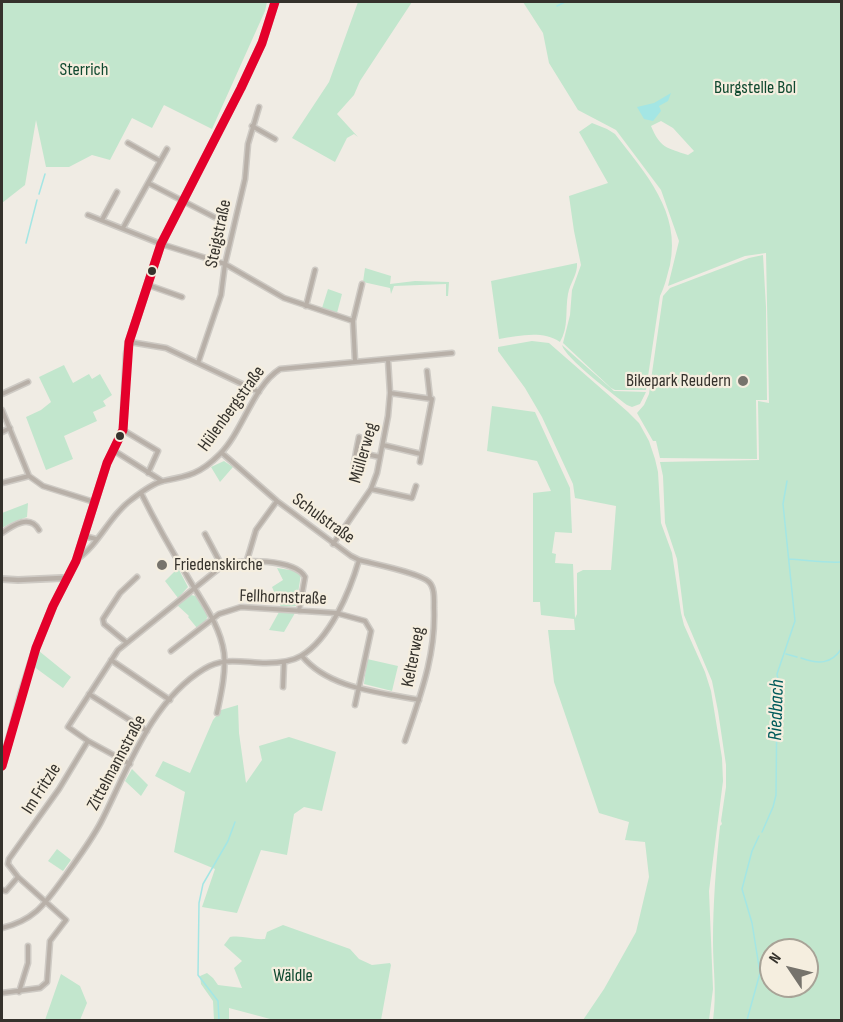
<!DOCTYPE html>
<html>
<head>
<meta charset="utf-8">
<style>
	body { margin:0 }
	#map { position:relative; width:843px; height:1022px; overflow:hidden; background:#f0ece4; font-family:"Sofia Sans Condensed",sans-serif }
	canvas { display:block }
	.frame { position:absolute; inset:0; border:3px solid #35322c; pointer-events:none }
	.north { position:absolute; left:759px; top:938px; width:60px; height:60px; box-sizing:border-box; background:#f5eedf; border:2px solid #a8a397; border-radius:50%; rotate:305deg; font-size:16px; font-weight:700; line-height:24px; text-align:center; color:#35322c }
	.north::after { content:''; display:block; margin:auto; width:21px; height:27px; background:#76736c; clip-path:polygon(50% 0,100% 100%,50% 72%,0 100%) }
</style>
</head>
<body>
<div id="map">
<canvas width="843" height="1022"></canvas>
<div class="frame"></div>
<div class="north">N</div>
</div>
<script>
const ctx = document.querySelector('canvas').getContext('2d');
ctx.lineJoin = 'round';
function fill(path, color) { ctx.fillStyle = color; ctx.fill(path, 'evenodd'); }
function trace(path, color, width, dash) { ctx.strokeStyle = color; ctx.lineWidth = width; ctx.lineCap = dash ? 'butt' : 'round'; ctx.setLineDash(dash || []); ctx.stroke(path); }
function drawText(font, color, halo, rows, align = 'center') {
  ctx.font = font + ' "Sofia Sans Condensed",sans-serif'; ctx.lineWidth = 4.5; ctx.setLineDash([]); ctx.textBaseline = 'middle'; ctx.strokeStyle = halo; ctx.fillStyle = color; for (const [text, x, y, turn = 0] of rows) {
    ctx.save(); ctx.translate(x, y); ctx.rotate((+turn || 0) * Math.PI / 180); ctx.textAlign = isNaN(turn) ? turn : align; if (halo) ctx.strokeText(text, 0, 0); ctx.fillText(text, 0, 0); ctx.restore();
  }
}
fill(new Path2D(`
	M2,2H267L265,11L212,129L164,105L152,128L132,118L110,160L92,155L69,167H46L36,120L25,185L2,203Z
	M358,2H412L360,81L354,95L337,114L358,137L354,134L347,138L335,162L292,138L329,82Z
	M523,2H841V1020H713C717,992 713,970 713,942C713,903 716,865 720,826L722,824L721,821L726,787V765L718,711L712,681L684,615L677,559L665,523L663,476L660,462L759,460L758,401L769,403L766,253L745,256L668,286L679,241L661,190L616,130L578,110L549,63L543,33ZM661,121L673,128L694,151L688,155C667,148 660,148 651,126ZM771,950H807V986H771Z
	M592,123L607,129L615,134C646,174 681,212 670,265C667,276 665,286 660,296L646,390H615L611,388L563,343L570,315L572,290L581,265L574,231L569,196L608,183L579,132Z
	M763,255L766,307L767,400H756L757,459L660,458L656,441H653L637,413L644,405L649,394L663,296L670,288L749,258Z
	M577,263C578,274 570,283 568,294C565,310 569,327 560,342C542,330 519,336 499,339L491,281Z
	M365,268L391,276L390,284L415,281L449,282L448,296H446V284L394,286L391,294L390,288L363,282Z
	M328,289L342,294L337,313L322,308Z
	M532,341L549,343L628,412L639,423L649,441L655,459L658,472L661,523L672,553L681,613L684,625L705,672L711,691L722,758L723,781L709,891L713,989L709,1020H583L604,989L636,932L649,877L645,842L625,840L629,822L599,813L554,682L548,630H575L574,619L541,615L540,602H533V493L551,491L537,461L487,451L492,406L535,412L570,488L572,533L555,532L552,553L556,554L555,563L573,564L575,618L577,614V573L583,570H611L616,506L575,498L573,484L542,417L525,388L498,351V347Z
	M562,345L614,391L646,392L640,404L632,407L627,405C613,394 565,358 562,345Z
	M64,365L73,383L89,374L92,379L100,374L112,395L103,401L106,406L93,412L97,421L64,436L73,459L46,470L26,417L41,410L51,402L39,377Z
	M224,461L233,467L220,482L211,467Z
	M28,503L27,517L13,522L2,528V513Z
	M178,568L188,587L178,598L165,581Z
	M277,568L297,571L301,574L296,606L281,607L272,587L283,580Z
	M191,595L196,596L208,616L206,620L197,628L188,617L189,616L177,605Z
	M279,612L295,613L284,632L269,630Z
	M39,651L71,677L63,688L33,666Z
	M367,659L398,666L392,691L364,684Z
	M238,705L239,733L246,783L262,760L259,746L289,737L336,752L322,811L304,807L294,814L287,855L261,850L237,913L202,907L215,869L174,852L185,792L155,776L163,761L190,773L213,720L221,710Z
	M132,769L148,785L141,796L125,781Z
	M57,849L71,860L63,871L48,861Z
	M283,925L350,949L359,959L372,965L390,963L391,965L381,1020H274L229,1008V1020H214L213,1001L201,984L200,976L207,973L213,978L218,985L242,988L234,968L242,961L224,945L230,937C243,935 252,940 265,939L267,932Z
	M61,974L80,986L87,1003L80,1020H45Z`), '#c2e6cd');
fill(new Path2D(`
	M671,93L668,101L659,106L661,111L653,121L644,119L637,107L654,103Z`), '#a4e6e4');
trace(new Path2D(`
	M570,2H571
	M557,6L565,2
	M39,194L45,174
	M26,243L37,200
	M789,559C807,560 824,563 842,562
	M786,654L797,657
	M801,658C818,664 831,665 842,648
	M762,832L773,807L776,795L777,696L779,686L777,674L795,621L783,504L787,481
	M219,1020L218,1001L198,975L199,903L203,884L228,841L235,822
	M747,1020L760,973L752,923L742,889L752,851L759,836`), '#a4e6e4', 1.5);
const minor = new Path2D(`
	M252,126L275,139
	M128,143L160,161
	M148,183L214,217
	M88,215L161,244L225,264L284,298L353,321
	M102,220L117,192
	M123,228L167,149
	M148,285L182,297
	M306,306L315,270
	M130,342L166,348L259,392
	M355,361L353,321L362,284
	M198,363L221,295L225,264L245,179L248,144L259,107
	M427,371L430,398
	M390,393L432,399L420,462
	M2,394L28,382
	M2,410L29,476L43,486L94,502
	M123,430L158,451L148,473
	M2,432L10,428
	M383,445L421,454
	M113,450L162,481
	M356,452L359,437
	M222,453L277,501L351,556L359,560C374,564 420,573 429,582C435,588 434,599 434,608C436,656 420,696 405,741
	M354,464L356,452L380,457
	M2,483L29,476
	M371,489L412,498L416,486
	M141,493C155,521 170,548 186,574C200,599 220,624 224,653C226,673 221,694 217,713
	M2,533C13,525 30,514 39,530
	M205,534L222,566
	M84,536L96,539
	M333,544L371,489L377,473L388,416L390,393L388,360
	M76,560C99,545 109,516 131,500C140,493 153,483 163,481C189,476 200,474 220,454C243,431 253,386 280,369L452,353
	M247,560L256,530L277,501
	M126,642L104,624L103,619L120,593L137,577
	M171,651L219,614L241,607L336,613L365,621L371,631L355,705
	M302,656C329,689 380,692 419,700
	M111,660L170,700
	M283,687L284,662
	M89,694L147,731
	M130,764L88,741L68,727L118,650L222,566C240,558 295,559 305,577L299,611
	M2,890L6,891L18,877
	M2,928C36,920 46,902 66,875C78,858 91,841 101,822C128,769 151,701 204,669C224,656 245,663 266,663C278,663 291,662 301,656C330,639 350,591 359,560
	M19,992L28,963V946
	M2,993L40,988L47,982L50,941L66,920L18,877L8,864L9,859L59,789L88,741`);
const tertiary = new Path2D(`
	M2,579L18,580L62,578L66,579`);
const primary = new Path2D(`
	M2,766L22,692L36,648L53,606L76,561L107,463L123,430L127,354L129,342L161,244L241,88L262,43L275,2`);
trace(minor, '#cecac4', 7);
trace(tertiary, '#cecac4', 8);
trace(primary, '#cecac4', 9);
trace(minor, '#b8b0a8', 4);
trace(tertiary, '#b8b0a8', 4.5);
trace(primary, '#b9b0a9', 6);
trace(new Path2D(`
	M2,766L36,648L53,606L76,561L107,463L123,430L129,342L161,244L241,88L262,43L275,2`), '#e4002b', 9);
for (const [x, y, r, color] of [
	[152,271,5,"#35322c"],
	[743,381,6,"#76736c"],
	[120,436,5,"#35322c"],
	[162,565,6,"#76736c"]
]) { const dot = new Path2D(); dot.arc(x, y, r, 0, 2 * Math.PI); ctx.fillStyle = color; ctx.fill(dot); trace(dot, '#f5eedf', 2); }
drawText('18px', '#0f492f', '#f5eedf', [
	["Sterrich",84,70],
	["Burgstelle Bol",755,88],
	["Wäldle",293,976]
]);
drawText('18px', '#35322c', '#f5eedf', [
	["Steigstraße",219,234,-78],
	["Hülenbergstraße",232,409,-54],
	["Müllerweg",364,453,-74],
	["Schulstraße",323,519,36],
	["Fellhornstraße",283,598,2],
	["Kelterweg",414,657,-79],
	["Zittelmannstraße",117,763,-62],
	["Im Fritzle",42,789,-57]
]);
drawText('18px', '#35322c', '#f5eedf', [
	["Bikepark Reudern",731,381],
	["Friedenskirche",174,565,"left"]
], 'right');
drawText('italic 20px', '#005b5b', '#f5eedf', [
	["Riedbach",777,710,-88]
]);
</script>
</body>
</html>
